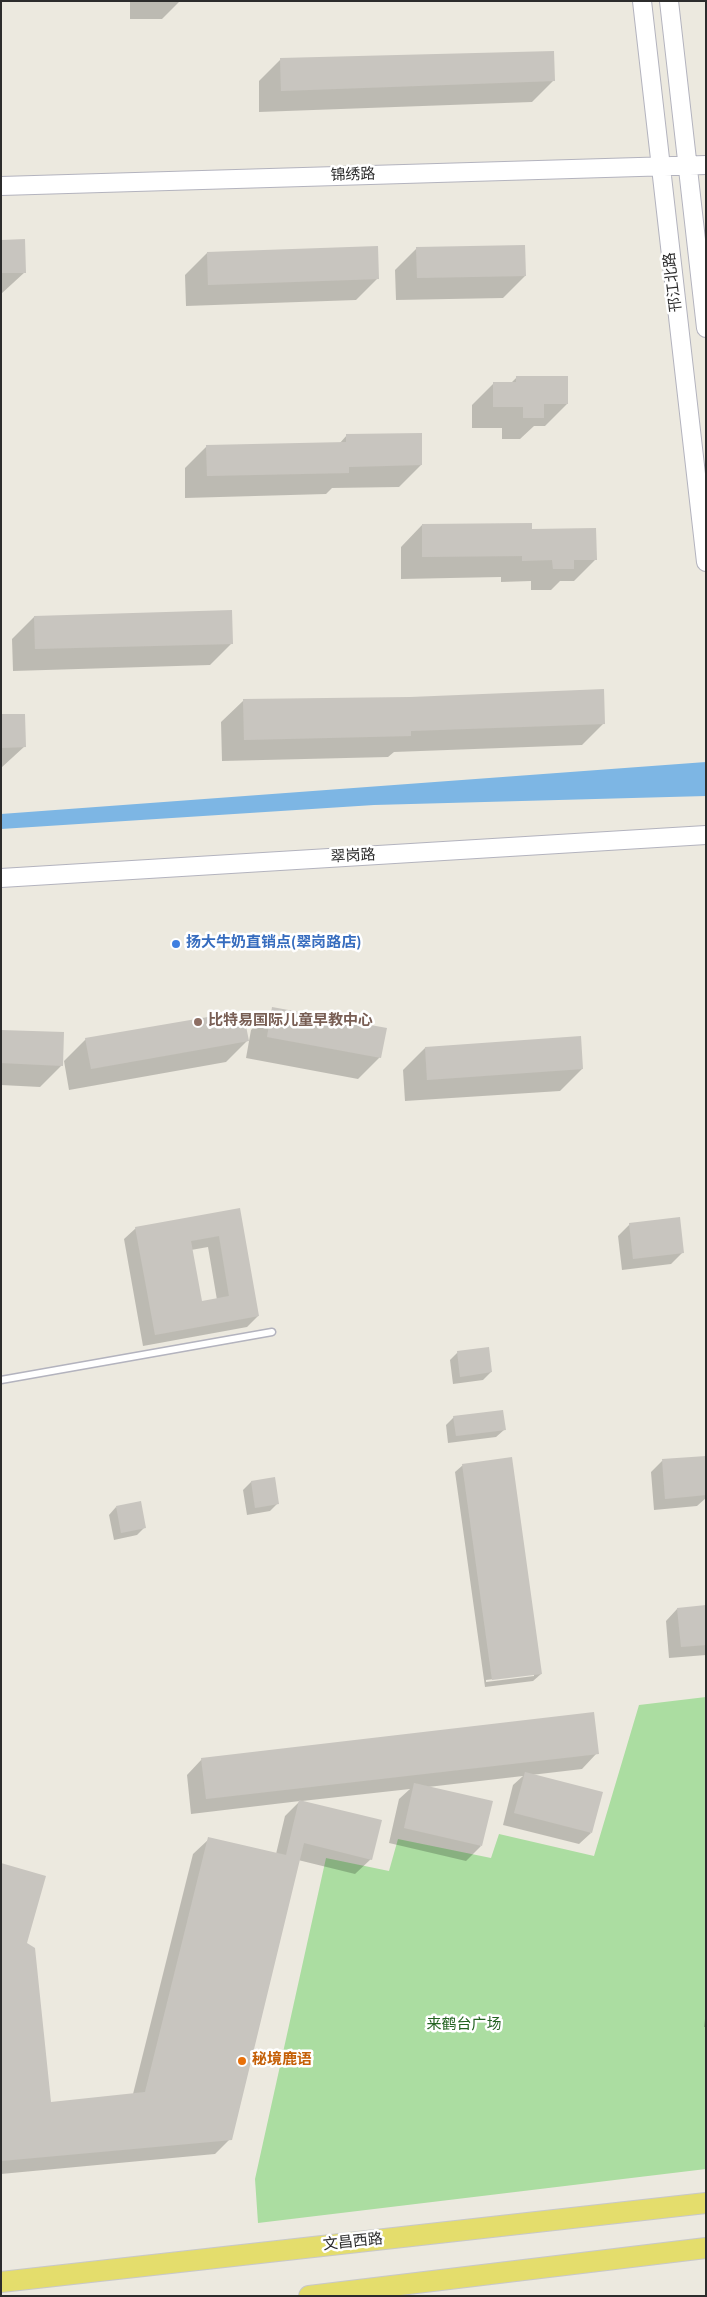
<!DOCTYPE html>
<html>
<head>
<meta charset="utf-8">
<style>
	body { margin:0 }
	#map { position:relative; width:707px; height:2297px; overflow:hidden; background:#ece9df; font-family:"Source Sans 3",sans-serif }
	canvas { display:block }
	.frame { position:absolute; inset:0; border:2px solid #2c2c2c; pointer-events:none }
</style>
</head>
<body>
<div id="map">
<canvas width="707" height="2297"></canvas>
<div class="frame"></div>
</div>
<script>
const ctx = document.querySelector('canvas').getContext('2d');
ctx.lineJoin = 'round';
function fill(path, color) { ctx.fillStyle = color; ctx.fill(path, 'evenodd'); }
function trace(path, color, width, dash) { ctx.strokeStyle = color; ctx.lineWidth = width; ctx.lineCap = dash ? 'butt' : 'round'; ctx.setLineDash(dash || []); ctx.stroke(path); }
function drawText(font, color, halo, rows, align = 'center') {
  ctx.font = font + ' "Source Sans 3","Noto Sans SC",sans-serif'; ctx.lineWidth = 5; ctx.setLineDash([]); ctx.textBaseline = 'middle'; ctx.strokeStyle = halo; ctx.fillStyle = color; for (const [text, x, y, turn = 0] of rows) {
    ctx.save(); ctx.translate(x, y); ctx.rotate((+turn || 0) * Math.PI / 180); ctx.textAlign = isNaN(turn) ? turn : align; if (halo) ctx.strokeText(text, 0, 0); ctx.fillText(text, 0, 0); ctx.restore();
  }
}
fill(new Path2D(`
	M706,1697V2169L258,2223L255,2179L326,1858L389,1871L398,1839L491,1858L499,1834L594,1856L639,1705Z`), '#abdda1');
fill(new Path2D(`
	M706,762V796L374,805L1,829V814Z`), '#7db6e4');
fill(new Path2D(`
	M130,1H180L162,19H130Z
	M280,60L554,80L532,102L259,112V81Z
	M1,241L25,272L1,294Z
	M417,248L525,276L503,298L396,300L395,270Z
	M207,253L378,278L356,300L186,306L185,275Z
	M517,377L567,404L545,426H534L520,439H502V428H472V405L494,383H511Z
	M347,435L421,465L399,487L332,488L326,494L185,498V468L207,446L339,444Z
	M422,525L531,530L596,559L574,581H560L551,590H531V581L501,582V577L401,579V547Z
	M34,617L232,643L210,665L13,671L12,639Z
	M243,701L604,723L582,745L394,752L388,757L222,761L221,722Z
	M1,715L25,746L1,768Z
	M273,1009L380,1057L358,1079L246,1058L251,1030Z
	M1,1031L62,1065L40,1087L1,1085Z
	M580,1038L582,1069L560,1091L405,1101L403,1070L425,1048Z
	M86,1039L247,1041L226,1062L69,1090L64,1061Z
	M239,1209L258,1316L247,1327L143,1346L124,1239L136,1228ZM208,1247L217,1300L201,1303L191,1250Z
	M630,1224L683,1252L671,1264L622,1270L618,1236Z
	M458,1352L491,1372L483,1380L453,1384L450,1360Z
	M454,1417L504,1430L496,1437L448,1443L446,1425Z
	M706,1457V1498L697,1506L654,1510L651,1472L662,1461Z
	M463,1465L541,1674L533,1681L485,1687L455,1472ZM534,1674V1676L486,1682V1680Z
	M274,1479L278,1503L270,1511L247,1515L243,1490L251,1482Z
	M116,1507L145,1527L137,1535L114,1540L109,1515Z
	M706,1606V1655L669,1658L666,1621L677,1609Z
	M597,1753L582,1769L531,1775L591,1833L579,1844L503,1825L513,1785L523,1776L428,1787L481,1846L466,1861L389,1843L399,1799L410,1789L302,1801L371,1859L355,1874L298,1860L230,2139L215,2154L1,2174V1864L25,1943L50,2103L133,2094L193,1854L209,1839L276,1854L285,1816L300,1801L191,1814L187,1775L202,1759Z
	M706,2011V2027H704Z`), '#0003');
fill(new Path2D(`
	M554,51L555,81L281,91L280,58Z
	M25,239L26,273H1V240Z
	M525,245L526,276L417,278L416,247Z
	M378,246L379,279L208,285L207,252Z
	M516,376H568V404H544V418H523V407H493V382H516Z
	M422,433V465L349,467V473L207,476L206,445L346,442V434Z
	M532,523V529L596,528L597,560H574V569H553L552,560L522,561V556L422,557V524Z
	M232,610L233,644L35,649L34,616Z
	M604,689L605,724L411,731V736L244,740L243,699L410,697Z
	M1,714H25L26,747L1,748Z
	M272,1007L387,1028L381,1058L267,1037Z
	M243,1011L249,1041L91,1069L85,1038Z
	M1,1030L64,1032L63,1066L1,1063Z
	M581,1036L583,1069L427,1080L425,1047Z
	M240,1208L259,1316L155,1335L135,1227ZM219,1236L229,1296L202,1301L191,1241Z
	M680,1217L684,1253L633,1259L629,1223Z
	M489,1347L492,1372L460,1377L457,1351Z
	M503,1410L506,1430L456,1436L453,1416Z
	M706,1456V1495L665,1499L662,1459Z
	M512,1457L542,1674L492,1680L462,1464Z
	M275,1477L279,1504L255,1508L251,1481Z
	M141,1501L146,1528L121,1533L116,1506Z
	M706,1605V1645L681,1647L677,1608Z
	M594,1712L599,1754L206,1799L201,1758Z
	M525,1772L603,1792L592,1833L514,1813Z
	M414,1783L493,1801L482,1846L404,1828Z
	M299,1800L382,1820L372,1860L304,1843L232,2140L1,2161V1863L46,1876L27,1943L35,1948L51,2102L145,2092L208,1837L286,1855Z`), '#c8c5bf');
const lane = new Path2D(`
	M1,1380L272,1332`);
const secondary = new Path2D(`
	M642,1L706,562
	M669,1L706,328
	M1,186L706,165
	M1,878L706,835`);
const primary = new Path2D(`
	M1,2282L706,2203
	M309,2296L706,2248`);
trace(lane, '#b3b3be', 9);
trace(secondary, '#b3b3be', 20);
trace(primary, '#c8c8c8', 22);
trace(lane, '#fff', 6);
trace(secondary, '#fff', 18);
trace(primary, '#e4dd6c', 20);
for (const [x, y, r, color] of [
	[176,944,5,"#3f7fe0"],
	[198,1022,5,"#8d6e63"],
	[242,2061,5,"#e8710a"]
]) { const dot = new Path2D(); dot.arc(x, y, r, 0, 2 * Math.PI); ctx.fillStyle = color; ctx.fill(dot); trace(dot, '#fff', 2); }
drawText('15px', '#2c2c2c', '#fff', [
	["锦绣路",353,176,-2],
	["邗江北路",674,282,-97],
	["翠岗路",353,857,-3],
	["文昌西路",353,2243,-6]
]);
drawText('bold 15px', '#366cbe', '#fff', [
	["扬大牛奶直销点(翠岗路店)",186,944]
], 'left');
drawText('bold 15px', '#785e54', '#fff', [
	["比特易国际儿童早教中心",208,1022]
], 'left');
drawText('15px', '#246322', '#fff', [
	["来鹤台广场",464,2026]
]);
drawText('bold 15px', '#c56008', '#fff', [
	["秘境鹿语",252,2061]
], 'left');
</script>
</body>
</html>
